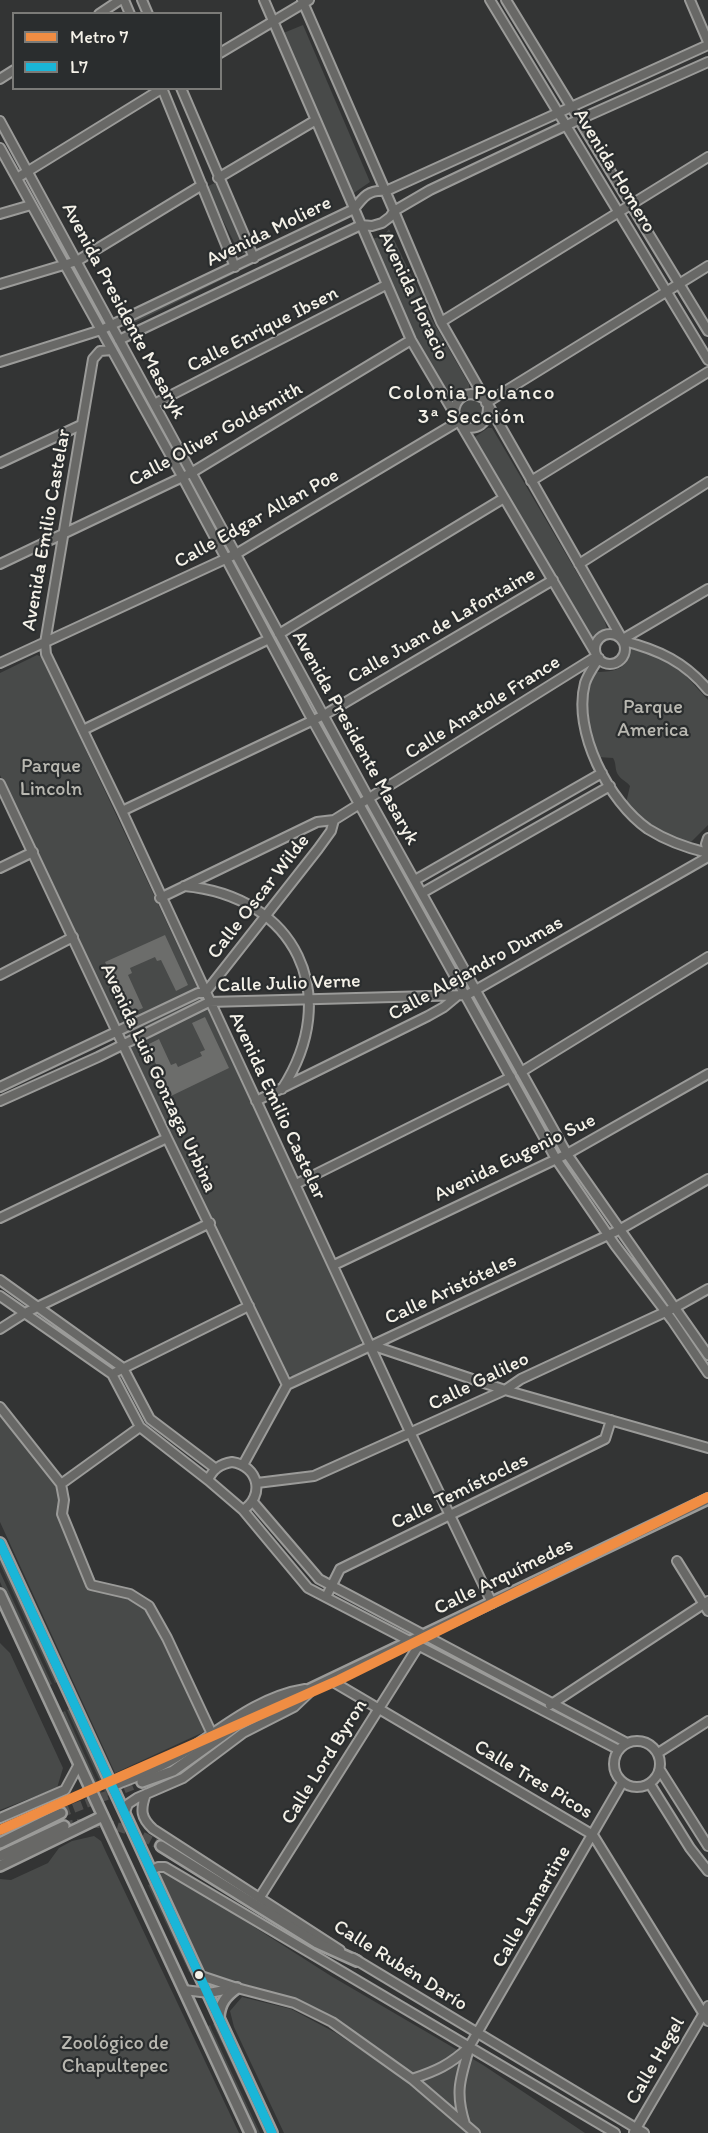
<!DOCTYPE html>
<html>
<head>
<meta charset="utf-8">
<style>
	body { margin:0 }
	#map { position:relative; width:708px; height:2133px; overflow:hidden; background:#333434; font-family:Itim,sans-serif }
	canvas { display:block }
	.legend { position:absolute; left:12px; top:12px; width:210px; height:78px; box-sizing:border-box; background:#2a2d2e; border:2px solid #7b7b78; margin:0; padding:8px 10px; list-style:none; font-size:18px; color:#f4f1e8 }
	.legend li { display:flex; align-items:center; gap:12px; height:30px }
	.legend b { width:30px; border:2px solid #7b7b78 }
</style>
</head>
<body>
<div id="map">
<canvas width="708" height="2133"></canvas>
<ul class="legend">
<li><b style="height:8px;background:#f08d43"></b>Metro 7</li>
<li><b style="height:8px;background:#1ab6d8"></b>L7</li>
</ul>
</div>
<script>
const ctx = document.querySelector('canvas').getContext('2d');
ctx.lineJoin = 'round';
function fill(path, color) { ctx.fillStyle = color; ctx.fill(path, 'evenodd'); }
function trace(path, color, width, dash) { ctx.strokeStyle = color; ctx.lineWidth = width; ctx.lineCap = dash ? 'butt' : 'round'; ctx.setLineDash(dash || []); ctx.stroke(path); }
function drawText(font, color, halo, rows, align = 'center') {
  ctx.font = font + ' Itim,sans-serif'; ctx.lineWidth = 4.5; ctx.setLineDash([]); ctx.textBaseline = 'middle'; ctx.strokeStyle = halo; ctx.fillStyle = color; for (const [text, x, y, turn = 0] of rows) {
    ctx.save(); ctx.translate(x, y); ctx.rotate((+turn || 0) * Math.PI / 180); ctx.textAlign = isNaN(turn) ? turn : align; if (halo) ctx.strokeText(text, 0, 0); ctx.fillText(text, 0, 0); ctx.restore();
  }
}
fill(new Path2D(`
	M303,25L370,182L351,195L281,34Z
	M217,182L246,253L240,254L206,187Z
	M346,212L349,217L124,328L121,322Z
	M389,229L434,323L469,384V389L453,399L449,398L414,342L370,240L384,235Z
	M460 411a12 12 0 1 1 24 0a12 12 0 1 1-24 0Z
	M488,428H492L604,619L607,629L598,633L594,640H589L472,439Z
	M630,648L657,655L685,675L708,700V825L689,844C662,835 644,825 626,803L630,786C626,781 623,781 619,776C614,770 617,764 613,758L598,757C588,730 580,698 596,672C615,672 629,669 630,648Z
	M37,655L42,657L362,1338L360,1346L296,1377L285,1374L0,775V673Z
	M0,1409L67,1498L65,1514L97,1583L148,1606L208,1730L115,1773L0,1522Z
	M0,1555L59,1681L55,1683L0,1564Z
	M0,1572L52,1684L48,1686L0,1582Z
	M0,1643L10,1653L63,1768L57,1788L0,1810Z
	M71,1708L111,1794L107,1796L67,1710Z
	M65,1711L104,1798L100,1799L61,1713Z
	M94,1836L101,1841L105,1850L239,2133H0V1879L11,1880L48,1863L59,1848L72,1841Z
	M161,1870L168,1872L331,1976L483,2065L585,2133H478L420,2079L371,2043L298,1999L205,1975L156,1874Z
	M152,1884L193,1973L189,1972L148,1885Z
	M242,1997L291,2009L336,2033L401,2077L471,2133H284L234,2027L230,2011Z
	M217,2022L268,2133H264L213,2024Z
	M210,2025L211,2028L260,2133H255L206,2027Z`), '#484a49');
fill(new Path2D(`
	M165,935L188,985L176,991L161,960L157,961L155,957L130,968L132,973L128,975L143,1008L129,1014L105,962Z
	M205,1017L229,1068L171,1096L147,1045L159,1039L171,1065L176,1063L178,1067L202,1056L200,1052L205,1050L192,1023Z`), '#6c6d6b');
trace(new Path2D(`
	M61,1813L142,1782
	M64,1826C102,1818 127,1827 161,1846`), '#50504f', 9, [9, 4.5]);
const minor = new Path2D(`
	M124,0L130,14
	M142,0L148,14
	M264,0L411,340L596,654
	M302,0L394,211L441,322L621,637
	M490,0L708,360
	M506,0L708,331
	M690,0L708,42
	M99,14L120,0
	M220,53L309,0
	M0,79L14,70
	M162,88L235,267
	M181,88L254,258
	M0,121L368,797L567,1154L708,1355
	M0,148L183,478L308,712L556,1159L615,1245L672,1320L708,1373
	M17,178L163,88
	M218,178L316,120
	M0,214L31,205
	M0,284L77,261L202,185
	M441,322L708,157
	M119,340L361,225L372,226L382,223L390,217L394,211L430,190L567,125L708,62
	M112,350L100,351L93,359L45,643L46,654L122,811L410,1432L492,1603
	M0,362L101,330L354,209C363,197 369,189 386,191L708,45
	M486,403L708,266
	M154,404L386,285
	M454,413C455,397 468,389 483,398
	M462,426C477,431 488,424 488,407
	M0,463L81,425
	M531,481L708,372
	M0,564L191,473L411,340
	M579,564L708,482
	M595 649a15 15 0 1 1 30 0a15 15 0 1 1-30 0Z
	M279,634L504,498
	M623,639L708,589
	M624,641C659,650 685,662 708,690
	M599,658C594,666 588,674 585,683C572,731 609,802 648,829C667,841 687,848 708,853
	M0,663L236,554L459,421
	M83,730L269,639
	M0,784L167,1138L287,1385
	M122,811L324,715L553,580
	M708,838L706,844L708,852
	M0,868L33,852
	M415,880L602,773
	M184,886C296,896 343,995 282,1089
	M422,893L610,786
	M160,898L317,822L334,820L597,656
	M0,975L73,937
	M205,993L318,849L331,831L334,820
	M521,1072L708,957
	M0,1087L198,993H205
	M0,1101L98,1057L209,1002L467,995L708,857
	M256,1101L428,1016L444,1007L456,997
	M296,1184L511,1077
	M0,1218L167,1138
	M334,1265L567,1154L708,1074
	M0,1280L123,1368L150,1419L216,1469
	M0,1296L112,1374L140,1427L208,1480
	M0,1329L25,1313L210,1223
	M371,1345L505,1390L708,1448
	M112,1374L249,1306
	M0,1407L61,1484L64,1500L62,1514L91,1585L130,1594L149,1606L167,1638L212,1734
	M232,1462C259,1466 265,1496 243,1510L208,1480C213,1469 220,1464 232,1462Z
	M243,1465L287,1385L619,1230L708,1179
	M257,1483L314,1476L505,1390L521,1379L676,1307L708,1289
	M61,1484L140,1427
	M253,1502L319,1579L627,1743
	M243,1510L308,1588L619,1750
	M677,1561L708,1611
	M326,1597L340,1569L605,1439L611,1420
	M330,1680L593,1835L708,2021
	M550,1705L708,1601
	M614 1764a23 23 0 1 1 46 0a23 23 0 1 1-46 0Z
	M658,1753L708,1721
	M660,1770L708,1846
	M650,1784L690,1848L708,1871
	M113,1786C133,1778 154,1771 172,1760C215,1735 254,1697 305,1689
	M146,1794C140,1810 141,1818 153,1829L340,1950
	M125,1812L128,1804L137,1798L183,1778L243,1733L294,1707L314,1688
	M0,1818L65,1790L79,1764
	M152,1870L158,1867H165L615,2133
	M260,1897L419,1645
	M353,1958L644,2133
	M201,1976L237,1988L294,2003L332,2022L412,2079L475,2133
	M184,1990L209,1993L235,1988
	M412,2079C436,2071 450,2065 469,2047L622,1783
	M465,2124C455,2093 460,2079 469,2049
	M634,2132L708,2006`);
const major = new Path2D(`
	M0,1543L272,2133
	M0,1594L250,2133
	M142,1782L173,1771L243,1721L708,1499
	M0,1843L61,1813
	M161,1846L317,1943L357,1961
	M0,1856L64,1826
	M0,1866L103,1816
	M219,2017C220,2003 226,1996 237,1988`);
trace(minor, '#9b9b99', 12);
trace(major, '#9b9b99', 14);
trace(minor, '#686866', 8);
trace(major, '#686866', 9);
trace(new Path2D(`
	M0,1543L272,2133`), '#1ab6d8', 9);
trace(new Path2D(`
	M0,1830L339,1680L708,1497`), '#f08d43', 10);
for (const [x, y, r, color] of [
	[199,1975,5,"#f4f1e8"]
]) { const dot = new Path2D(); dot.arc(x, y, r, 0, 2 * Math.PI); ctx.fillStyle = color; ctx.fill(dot); trace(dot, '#2a2d2e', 2); }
drawText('20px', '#f4f1e8', '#2a2d2e', [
	["Avenida Homero",614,171,59],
	["Avenida Moliere",269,232,-26],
	["Avenida Horacio",413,296,65],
	["Avenida Presidente Masaryk",123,311,62],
	["Calle Enrique Ibsen",263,330,-27],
	["Calle Oliver Goldsmith",216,435,-29],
	["Calle Edgar Allan Poe",257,519,-29],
	["Avenida Emilio Castelar",47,530,-80],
	["Calle Juan de Lafontaine",442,626,-30],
	["Calle Anatole France",483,708,-32],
	["Avenida Presidente Masaryk",355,738,61],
	["Calle Oscar Wilde",259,897,-52],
	["Calle Alejandro Dumas",476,969,-29],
	["Calle Julio Verne",289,984,-2],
	["Avenida Luis Gonzaga Urbina",158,1078,65],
	["Avenida Emilio Castelar",277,1106,65],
	["Avenida Eugenio Sue",515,1158,-26],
	["Calle Aristóteles",451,1290,-25],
	["Calle Galileo",479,1382,-26],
	["Calle Temístocles",460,1492,-26],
	["Calle Arquímedes",504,1577,-26],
	["Calle Lord Byron",325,1762,-58],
	["Calle Tres Picos",533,1780,31],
	["Calle Lamartine",532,1907,-60],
	["Calle Rubén Darío",400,1966,32],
	["Calle Hegel",656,2061,-60]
]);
drawText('20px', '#b9b8b1', '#2a2d2e', [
	["Parque",653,708],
	["America",653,731],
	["Parque",51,767],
	["Lincoln",51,790],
	["Zoológico de",115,2044],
	["Chapultepec",115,2067]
]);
ctx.letterSpacing = '1.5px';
drawText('21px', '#f4f1e8', '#2a2d2e', [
	["Colonia Polanco",472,394],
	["3ª Sección",472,418]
]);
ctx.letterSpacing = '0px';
</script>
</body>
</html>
